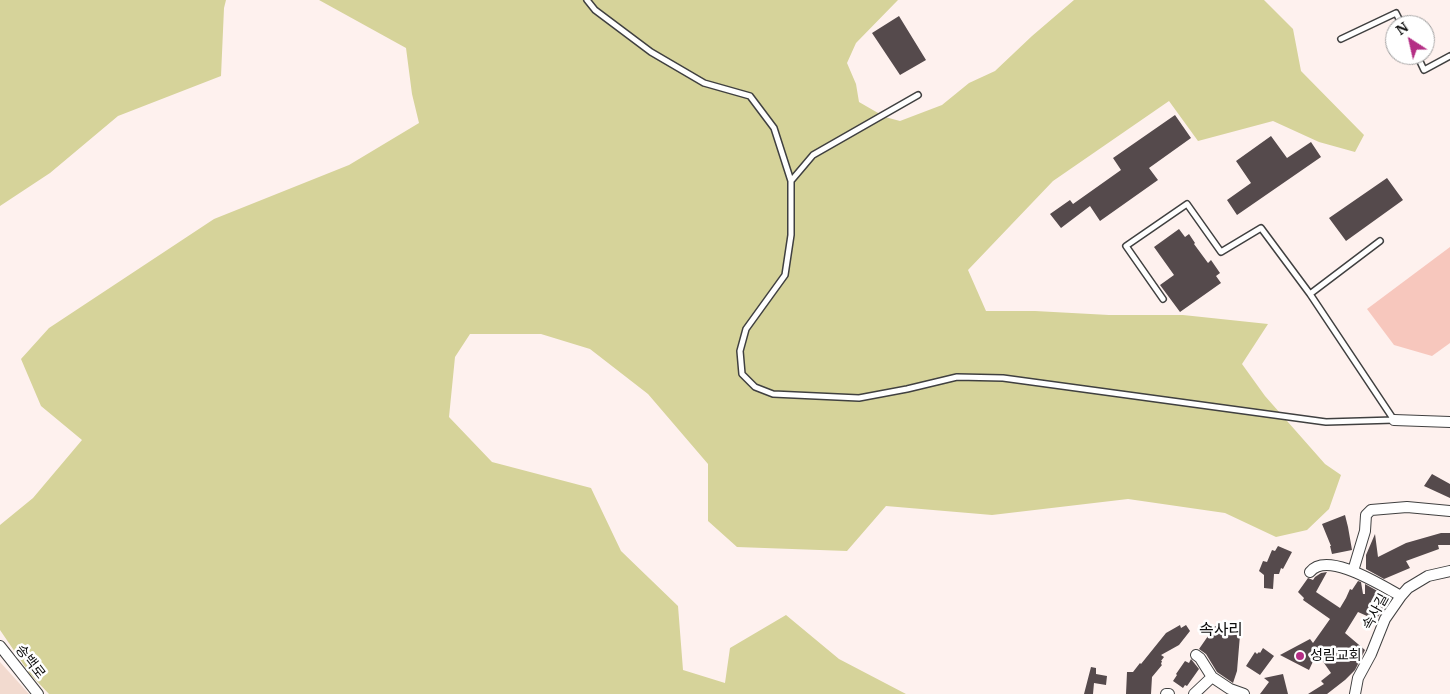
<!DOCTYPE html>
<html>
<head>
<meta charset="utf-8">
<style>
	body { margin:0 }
	#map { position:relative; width:1450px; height:694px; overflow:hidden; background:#fef1ee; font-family:Merriweather,serif }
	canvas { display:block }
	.north { position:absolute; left:1385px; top:15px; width:50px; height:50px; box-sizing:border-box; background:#fff; border:1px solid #9e9e9e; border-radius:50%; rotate:325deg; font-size:14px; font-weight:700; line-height:20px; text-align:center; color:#0d0d0d }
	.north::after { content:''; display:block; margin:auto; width:18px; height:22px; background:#b42e85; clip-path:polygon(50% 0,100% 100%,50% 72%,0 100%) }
</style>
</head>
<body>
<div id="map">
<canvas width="1450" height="694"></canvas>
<div class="north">N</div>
</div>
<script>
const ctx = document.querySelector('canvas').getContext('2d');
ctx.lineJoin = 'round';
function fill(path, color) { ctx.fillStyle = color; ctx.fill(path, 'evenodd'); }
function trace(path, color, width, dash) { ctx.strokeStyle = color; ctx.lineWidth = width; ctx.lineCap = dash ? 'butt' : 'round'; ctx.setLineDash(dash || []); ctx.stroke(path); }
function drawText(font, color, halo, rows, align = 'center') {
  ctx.font = font + ' Merriweather,"Noto Sans KR",serif'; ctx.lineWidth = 5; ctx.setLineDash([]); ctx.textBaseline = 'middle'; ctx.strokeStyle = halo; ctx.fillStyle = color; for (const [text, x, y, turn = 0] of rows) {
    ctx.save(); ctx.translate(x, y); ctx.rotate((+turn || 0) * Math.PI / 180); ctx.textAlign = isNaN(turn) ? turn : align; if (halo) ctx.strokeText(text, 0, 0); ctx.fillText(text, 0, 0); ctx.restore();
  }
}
fill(new Path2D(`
	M0,662L29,694H0Z`), '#f2dacf');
fill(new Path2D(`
	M0,0H226L224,8L221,76L118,116L50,173L0,206Z
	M319,0H898L856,43L847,63L856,84L859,102L885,117L900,121L942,105L969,83L995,71L1032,36L1074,0H1264L1293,29L1301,71L1364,135L1355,152L1319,142L1273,121L1198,141L1169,101L1053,181L968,270L986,311H1035L1109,315H1183L1268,324L1242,364L1265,396L1325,464L1341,475L1329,509L1307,530L1276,537L1225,513L1128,499L992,515L886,506L847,551L737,547L708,521V464L648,394L590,349L541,334H470L455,357L449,417L492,462L591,488L621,551L678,606L683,670L725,683L730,648L786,615L839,659L906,694H49L30,674L0,630V525L33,498L82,440L41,406L21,359L49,328L214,219L349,165L419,123L412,94L406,48Z`), '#d6d39a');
fill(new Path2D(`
	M1450,247V343L1432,356L1394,345L1367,309Z`), '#f7c7bd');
fill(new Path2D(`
	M899,16L926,60L900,75L872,33Z
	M1175,115L1191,138L1149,168L1158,180L1100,221L1090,206L1061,228L1050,214L1070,200L1073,204L1121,170L1113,158Z
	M1271,136L1287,158L1311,142L1321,157L1237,215L1227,200L1251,183L1236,161Z
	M1387,178L1403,200L1346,241L1329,218Z
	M1179,229L1185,237L1189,234L1195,243L1194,244L1208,263L1211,260L1220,273L1216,276L1221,283L1180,312L1160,285L1174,275L1154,247Z
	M1432,474L1450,484V498L1424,486Z
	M1345,515L1348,527L1352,550L1332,554L1330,546H1331L1322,524Z
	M1441,533H1450V545H1438L1439,549L1406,561L1410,568L1384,579L1366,569V555L1375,534L1378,557L1406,543Z
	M1278,546L1292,552L1283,569L1281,568L1279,574H1274L1273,589L1264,588V575L1259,571L1263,561L1267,562L1272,550L1275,551Z
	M1327,572L1316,592L1340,608L1346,598L1350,589L1352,590L1358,581L1361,582L1363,594H1365V584L1381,593L1379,595L1386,599L1383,604L1385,605L1376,620L1358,612L1345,633L1365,650L1355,670L1345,680L1327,694H1308L1324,684L1321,681L1331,673L1317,653L1309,670L1280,655L1310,639L1313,643L1330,619L1303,600L1304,598L1298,592L1308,578L1313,580L1315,577L1321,573Z
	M1180,625L1181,628L1186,625L1190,631L1179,645L1161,655L1164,657L1161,661H1162L1161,664L1162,665L1152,677L1151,694H1126L1127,672H1133L1140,663L1141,664L1166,633Z
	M1215,626L1223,627L1222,633L1240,635L1237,671L1233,683L1217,672L1206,654L1199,649Z
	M1263,648L1274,656L1260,675L1246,666L1255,652L1257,654L1259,652L1260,653Z
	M1191,659L1199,669L1187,686L1185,685L1183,688L1173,681L1177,675L1176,674L1185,661L1189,663Z
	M1091,667L1096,668V674L1107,676L1106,685L1094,683L1093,694H1084Z
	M1283,674L1288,694H1260L1269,682L1264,678Z`), '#554a4c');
const lane = new Path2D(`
	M587,0L595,10L651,52L704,83L750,96L774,128L791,181L813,155L918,95
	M1341,39L1396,13L1402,25
	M1417,55L1424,70L1450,56
	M791,181V235L785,275L746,329L740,351L742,374L755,387L773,394L859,398L907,389L957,377L1003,378L1326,422L1394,420L1310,294L1380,241
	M1163,299L1126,246L1187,204L1221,252L1261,228L1310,294`);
const street = new Path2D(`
	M1394,420L1450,422
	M1353,571L1365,531L1366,515L1371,510L1407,507L1450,511
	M1310,572C1327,550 1382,586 1401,596
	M0,646L38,694
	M1196,655L1200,658L1212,677
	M1166,694H1169
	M1194,694L1212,677L1230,689L1244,694
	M1355,694L1358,678L1371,654L1385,619L1401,596L1408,588L1428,576L1450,571`);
trace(lane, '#404040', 8);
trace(street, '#404040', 12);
trace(lane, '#fff', 5);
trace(street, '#fff', 10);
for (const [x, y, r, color] of [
	[1300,656,5,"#b42e85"]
]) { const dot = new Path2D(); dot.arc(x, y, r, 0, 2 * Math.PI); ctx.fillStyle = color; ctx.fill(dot); trace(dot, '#fff', 2); }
drawText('14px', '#0d0d0d', '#fff', [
	["속사길",1376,612,-61],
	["송백로",30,662,52]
]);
drawText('14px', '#0d0d0d', '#fff', [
	["성림교회",1310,656]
], 'left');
drawText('16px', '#0d0d0d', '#fff', [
	["속사리",1221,630]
]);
</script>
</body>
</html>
